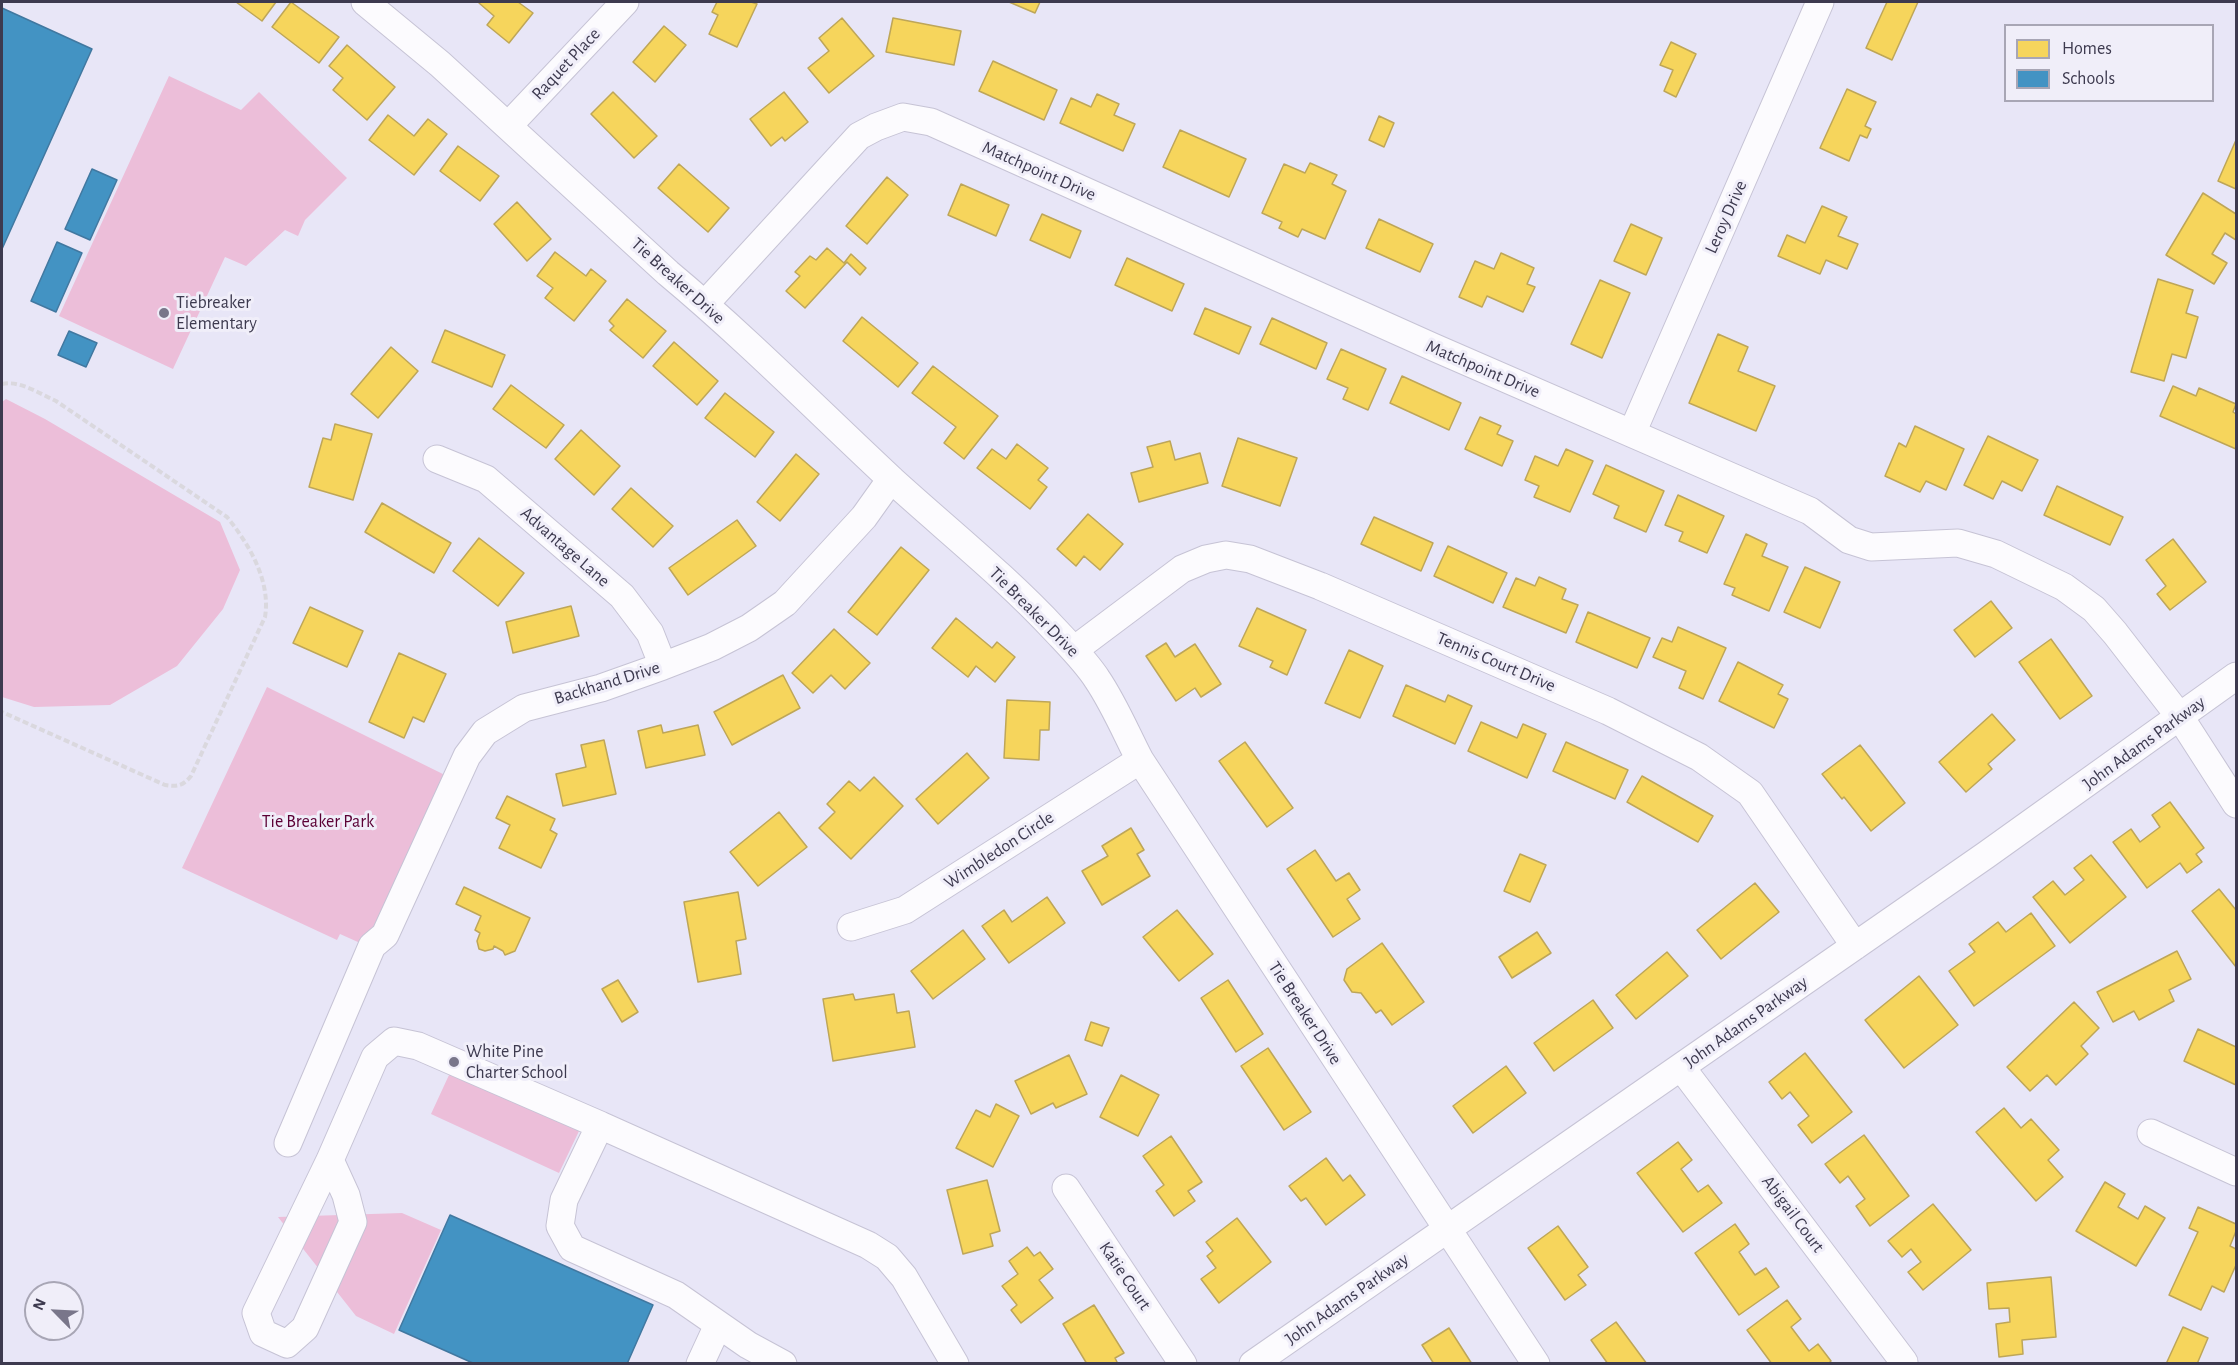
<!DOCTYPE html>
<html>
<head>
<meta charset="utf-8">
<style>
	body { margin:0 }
	#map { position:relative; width:2238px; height:1365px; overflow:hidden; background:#e8e6f7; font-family:"Alegreya Sans",sans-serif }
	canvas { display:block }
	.frame { position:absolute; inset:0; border:3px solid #3d3a4f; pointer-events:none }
	.legend { position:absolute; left:2004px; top:24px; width:210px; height:78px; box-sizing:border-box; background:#f0eef9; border:2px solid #a8a6b5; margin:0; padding:8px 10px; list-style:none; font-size:18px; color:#3d3a4f }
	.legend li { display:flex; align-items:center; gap:12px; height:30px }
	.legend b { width:30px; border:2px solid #a8a6b5 }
	.north { position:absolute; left:24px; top:1281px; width:60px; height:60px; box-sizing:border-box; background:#f0eef9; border:2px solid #a8a6b5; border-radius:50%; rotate:294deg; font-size:16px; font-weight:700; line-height:24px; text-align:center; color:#3d3a4f }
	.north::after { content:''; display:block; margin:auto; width:21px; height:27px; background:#79768a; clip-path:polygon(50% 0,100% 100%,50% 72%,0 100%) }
</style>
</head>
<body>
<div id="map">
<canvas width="2238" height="1365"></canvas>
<div class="frame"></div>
<ul class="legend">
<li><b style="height:16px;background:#f6d55c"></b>Homes</li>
<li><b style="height:16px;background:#4393c3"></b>Schools</li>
</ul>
<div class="north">N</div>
</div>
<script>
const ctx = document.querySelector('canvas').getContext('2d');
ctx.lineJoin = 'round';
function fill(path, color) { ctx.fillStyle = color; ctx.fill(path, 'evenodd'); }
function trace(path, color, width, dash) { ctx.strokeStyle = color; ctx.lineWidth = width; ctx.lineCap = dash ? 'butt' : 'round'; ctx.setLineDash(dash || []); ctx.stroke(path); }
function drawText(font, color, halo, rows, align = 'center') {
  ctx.font = font + ' "Alegreya Sans",sans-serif'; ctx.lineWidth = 6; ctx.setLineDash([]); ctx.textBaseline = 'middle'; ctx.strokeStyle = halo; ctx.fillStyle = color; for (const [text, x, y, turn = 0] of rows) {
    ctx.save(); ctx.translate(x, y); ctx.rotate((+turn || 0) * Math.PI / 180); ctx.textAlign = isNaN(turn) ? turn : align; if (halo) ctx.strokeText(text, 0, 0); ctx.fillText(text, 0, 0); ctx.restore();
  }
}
fill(new Path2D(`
	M169,76L241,110L259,92L347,178L305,220L298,236L285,230L246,266L225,257L173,369L59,316Z
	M6,399L45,419L220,522L240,570L223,609L177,666L110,705L34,707L2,697V402Z
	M267,687L455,780L378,951L340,934L337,940L182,868Z
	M461,1049L590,1108L559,1173L431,1114Z
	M402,1213L441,1230L394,1334L356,1316L278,1217Z`), '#ecbed9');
const homes = new Path2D(`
	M236,2H276L262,21Z
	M291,2L339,37L319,63L272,27Z
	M480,2H518L533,13L509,43L487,25L494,16L479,3Z
	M717,2H751L757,4L737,47L709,34L718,15L712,12Z
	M1009,2H1040L1035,13Z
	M1887,2H1918L1892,60L1866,48Z
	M842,18L874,56L829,93L808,68L829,51L819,38Z
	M893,18L961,31L954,65L886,52Z
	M664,26L686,45L655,82L633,62Z
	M1671,42L1696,54L1676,97L1664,91L1673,70L1660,65Z
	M347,45L395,87L367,120L333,90L343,78L329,66Z
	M993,61L1057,90L1044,120L979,91Z
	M1847,89L1876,102L1865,126L1871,129L1867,138L1860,135L1849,161L1820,148Z
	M613,92L657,136L634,158L591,114Z
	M784,92L808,122L785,141L782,137L771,146L750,119Z
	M1097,94L1119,104L1114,115L1135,124L1123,151L1060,123L1071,98L1091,107Z
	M388,115L414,136L428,119L447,134L414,175L369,140Z
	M1379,116L1394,123L1384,147L1369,140Z
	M1180,130L1246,159L1229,197L1163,167Z
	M2236,140V189L2218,181Z
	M458,146L499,176L480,201L440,171Z
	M1310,163L1337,175L1332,184L1346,191L1325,239L1302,229L1298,237L1279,228L1282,222L1262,213L1284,164L1305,173Z
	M679,164L729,208L708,232L658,188Z
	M887,177L908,195L867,244L846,226Z
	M961,184L1009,205L996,236L948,215Z
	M2203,193L2236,214V240L2225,233L2212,254L2227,263L2214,284L2166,255Z
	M517,202L551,239L527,261L494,224Z
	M1822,206L1847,217L1838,236L1858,244L1847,269L1826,260L1820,274L1778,256L1787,235L1805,243Z
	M1042,214L1081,231L1070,258L1030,240Z
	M1379,219L1433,244L1420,272L1366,248Z
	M1631,224L1662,238L1646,275L1614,261Z
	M827,248L844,263L851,254L866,268L860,275L847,262L805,308L786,291L800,276L795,272L810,256L816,260Z
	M555,252L586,276L591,269L606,281L574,321L545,298L553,288L537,276Z
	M1501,253L1534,268L1527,284L1535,287L1523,312L1487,296L1482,307L1459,297L1475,261L1494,269Z
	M1127,258L1184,284L1172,311L1115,285Z
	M2158,279L2193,290L2186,313L2198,317L2186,358L2172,354L2164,381L2131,372Z
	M1600,280L1630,293L1602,358L1571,344Z
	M627,299L666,331L643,358L610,330L614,326L609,321Z
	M1205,308L1251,327L1239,354L1194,334Z
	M862,317L918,363L898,387L843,341Z
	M1272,318L1327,343L1316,369L1260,344Z
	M445,330L505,355L492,387L432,362Z
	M1718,334L1748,347L1738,371L1775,386L1756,431L1689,403Z
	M674,342L718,381L697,405L653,366Z
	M391,347L418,371L378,418L351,394Z
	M1341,349L1386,369L1368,410L1343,399L1348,388L1327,379Z
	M933,366L998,416L964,459L944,443L956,427L912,393Z
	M1402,376L1461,403L1449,430L1390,403Z
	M511,385L564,425L546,448L493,409Z
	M2173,386L2196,396L2199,388L2236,404L2233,412L2236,414V449L2160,416Z
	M725,393L774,432L755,457L705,418Z
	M1480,417L1501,426L1497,434L1513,441L1502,466L1465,449Z
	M335,424L372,434L353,500L309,487L323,438L331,440Z
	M1915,426L1964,449L1946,490L1926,481L1920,492L1885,476L1899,443L1906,447Z
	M581,430L620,466L594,495L555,459Z
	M1988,436L2038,460L2022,491L2002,481L1993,499L1964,485Z
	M1238,438L1297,458L1280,506L1222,486Z
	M1170,441L1175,460L1200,453L1208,483L1139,502L1131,473L1153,467L1147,447Z
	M1017,444L1048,468L1038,480L1047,487L1030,509L977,468L992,449L1006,459Z
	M1566,449L1593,461L1570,512L1534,497L1539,486L1525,480L1535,456L1558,466Z
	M796,454L819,474L780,521L757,502Z
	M1606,465L1664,491L1646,532L1614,518L1619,506L1593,494Z
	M2057,486L2123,517L2110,545L2044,515Z
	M631,488L673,526L653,547L612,509Z
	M1678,495L1724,516L1707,553L1679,541L1683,532L1665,525Z
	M382,503L451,543L434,573L365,532Z
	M1088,514L1123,544L1100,570L1084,556L1076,566L1057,549Z
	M1374,517L1433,543L1421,571L1361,544Z
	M737,520L756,546L688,595L669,568Z
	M1746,534L1767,544L1762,556L1788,567L1769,611L1732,595L1735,588L1724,584Z
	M479,538L524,573L498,606L453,571Z
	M2173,539L2206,582L2170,610L2157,594L2166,586L2146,560Z
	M1448,546L1507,573L1493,603L1434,576Z
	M901,547L929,570L877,635L848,612Z
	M1805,567L1840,582L1820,628L1784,612Z
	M1539,577L1566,589L1562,599L1578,605L1566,633L1503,607L1516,578L1535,586Z
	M1991,601L2012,628L1975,657L1954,630Z
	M571,606L579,636L513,653L506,622Z
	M310,607L363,631L347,667L293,643Z
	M1257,608L1306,630L1287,675L1270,667L1273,661L1239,646Z
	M1588,612L1650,638L1637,668L1576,642Z
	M956,618L992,648L997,642L1015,657L995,682L976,666L968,677L932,648Z
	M1678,627L1726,648L1703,699L1679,688L1686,671L1653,657L1662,638L1672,642Z
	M834,629L870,663L845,689L831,675L813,693L792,673Z
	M2051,639L2092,696L2060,719L2019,662Z
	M1166,643L1175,657L1195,644L1221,684L1201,697L1195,688L1176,701L1146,656Z
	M1349,650L1383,666L1360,718L1325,703Z
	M399,653L446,674L424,722L413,717L404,738L369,722Z
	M1738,662L1783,685L1778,694L1788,699L1774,728L1719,701Z
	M783,675L800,708L732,745L714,712Z
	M1406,685L1445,702L1448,695L1472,706L1455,744L1393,716Z
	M1007,700L1050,702L1049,730H1040L1039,760L1004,758Z
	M1992,714L2015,740L1988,764L1992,769L1966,792L1939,762Z
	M1481,722L1517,738L1523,724L1546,734L1527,778L1468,751Z
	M661,725L663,733L698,725L705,755L646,768L638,731Z
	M604,740L616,794L563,806L556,774L586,767L581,745Z
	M1245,742L1293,808L1267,827L1219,761Z
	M1566,742L1628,770L1615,799L1553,771Z
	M1860,745L1905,803L1871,831L1844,797L1842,799L1822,774Z
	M967,753L989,778L938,824L916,799Z
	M1642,776L1713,816L1698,842L1627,802Z
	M874,777L903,806L851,859L819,828L835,812L827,804L849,781L860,791Z
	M507,796L555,819L550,830L557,834L541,868L499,848L510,825L496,818Z
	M2170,802L2204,848L2196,854L2202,862L2187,873L2180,863L2147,888L2113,842L2131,829L2140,842L2160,827L2152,815Z
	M779,812L807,847L758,886L730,852Z
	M1131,828L1144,850L1137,854L1150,876L1102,905L1082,871L1108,856L1102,846Z
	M1315,850L1336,881L1349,873L1360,890L1347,899L1360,919L1333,937L1287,869Z
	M1520,854L1546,865L1530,902L1504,891Z
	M2091,855L2126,897L2070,943L2033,897L2053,881L2065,895L2084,880L2074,868Z
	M1755,883L1779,912L1721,959L1697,930Z
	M464,887L530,918L515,951L505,955L503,951L494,946L493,949L485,951L479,949L477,941L480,933L475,930L481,916L456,904Z
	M2219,889L2236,910V967L2192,911Z
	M738,892L746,939L736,941L741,974L698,982L684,902Z
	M1047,897L1065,923L1009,963L982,926L1004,910L1012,922Z
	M1177,910L1213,954L1179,981L1143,937Z
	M2031,913L2055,946L1974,1006L1949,971L1975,952L1969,944L1998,922L2006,932Z
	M963,930L985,959L933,999L911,971Z
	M1537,932L1551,953L1512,978L1499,957Z
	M1382,943L1424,1002L1392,1025L1381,1010L1376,1013L1361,993L1352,992L1344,980L1347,969Z
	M2177,951L2191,979L2169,990L2174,1001L2139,1020L2134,1011L2113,1022L2097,992Z
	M1667,952L1688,976L1636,1019L1616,995Z
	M1919,976L1958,1025L1904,1068L1865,1020Z
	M618,980L638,1012L622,1022L602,989Z
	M1228,980L1263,1034L1236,1052L1201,998Z
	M853,994L855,1000L894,994L897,1013L909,1011L915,1047L833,1061L823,999Z
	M1593,1000L1613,1028L1554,1071L1534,1043Z
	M2074,1002L2099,1028L2081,1046L2088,1054L2056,1085L2047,1075L2030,1091L2007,1067Z
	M1091,1022L1109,1028L1102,1046L1085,1040Z
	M2198,1029L2236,1047V1085L2184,1061Z
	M1268,1048L1311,1112L1284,1130L1241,1066Z
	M1805,1053L1852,1112L1812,1143L1798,1125L1809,1116L1790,1092L1782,1099L1769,1082Z
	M1069,1055L1087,1094L1056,1108L1053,1103L1031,1114L1015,1081Z
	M1506,1066L1526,1093L1473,1133L1453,1106Z
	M1121,1075L1159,1095L1138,1136L1100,1117Z
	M996,1104L1019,1116L993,1167L956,1148L976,1110L990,1117Z
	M2004,1108L2021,1128L2031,1119L2059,1150L2048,1160L2063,1177L2036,1201L1976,1132Z
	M1864,1135L1909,1196L1870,1226L1856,1206L1865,1199L1848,1176L1840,1183L1825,1164Z
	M1171,1136L1202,1182L1188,1191L1195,1201L1174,1216L1156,1191L1164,1185L1143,1156Z
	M1678,1142L1692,1160L1681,1169L1698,1192L1708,1185L1722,1203L1683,1232L1637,1173Z
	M1326,1158L1343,1181L1350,1175L1365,1195L1326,1225L1306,1198L1301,1201L1289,1186Z
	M987,1180L1000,1231L990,1234L993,1246L963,1254L947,1190Z
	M2105,1182L2125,1194L2118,1207L2138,1219L2145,1206L2165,1218L2136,1266L2076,1231Z
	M1933,1204L1971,1250L1923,1290L1908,1272L1921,1262L1911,1249L1902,1257L1888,1241Z
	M2198,1207L2236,1224V1231L2230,1246L2236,1249V1265L2224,1292L2212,1286L2201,1310L2169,1295L2198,1232L2189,1228Z
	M1237,1218L1271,1262L1219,1303L1201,1279L1216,1268L1207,1256L1213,1251L1206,1242Z
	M1735,1224L1749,1244L1739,1252L1755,1275L1766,1268L1779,1287L1739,1315L1695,1253Z
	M1558,1226L1588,1267L1578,1275L1586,1285L1565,1300L1528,1248Z
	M1027,1247L1034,1256L1040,1252L1053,1269L1039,1280L1053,1298L1021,1323L1011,1310L1017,1305L1002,1286L1018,1274L1009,1261Z
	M2051,1277L2056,1337L2022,1340L2023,1354L1999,1357L1996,1324L2010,1322L2009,1308L1989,1309L1987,1283Z
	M1787,1300L1801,1319L1791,1327L1809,1351L1818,1344L1831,1361L1828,1364H1772L1747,1330Z
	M1094,1305L1124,1353L1115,1358L1118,1364H1087L1063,1324Z
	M1616,1322L1647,1364H1608L1591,1340Z
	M2183,1327L2208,1338L2197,1364H2166Z
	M1449,1328L1472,1364H1434L1422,1345Z`);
fill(homes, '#f6d55c');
trace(homes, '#bea658', 1.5);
const schools = new Path2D(`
	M2,8L92,49L2,249Z
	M92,169L117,180L90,240L65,229Z
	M57,242L82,253L56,312L31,301Z
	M69,331L97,343L86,367L58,355Z
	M450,1215L653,1305L627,1364H475L399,1330Z`);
fill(schools, '#4393c3');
trace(schools, '#4178a0', 1.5);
const minor = new Path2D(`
	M365,2L440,64L668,273C746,338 818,411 892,480C947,530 1006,577 1056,631C1070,646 1086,662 1097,679C1114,704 1126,733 1140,760L1536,1364
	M508,126L625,2
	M705,304L859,136L876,127L903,117L931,122L1433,347L1810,511L1849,540L1871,547L1958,543L1996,554L2064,587L2094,609L2115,633L2180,717L2236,804
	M1632,433L1820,2
	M437,459L486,479L622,596L650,633L663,666
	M1074,650L1182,569L1206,559L1226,555L1250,559L1320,586L1608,711L1699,757L1750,793L1855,946
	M851,927L905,910L1140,760
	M1681,1067L1904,1362
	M2151,1133L2236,1172
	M288,1143L372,946L385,935L467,756L485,732L524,708L601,688L663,666L712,647L749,628L785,603L864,517L891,479
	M330,1160L346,1195L353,1222L305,1328L287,1344L263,1333L256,1313L330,1160L375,1057L394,1041L418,1046L600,1125
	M1066,1188L1183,1364
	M700,1364L718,1325
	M783,1364L748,1345L676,1295L572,1248L560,1226L564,1200L600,1125L868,1245L887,1257L904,1277L955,1364
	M1253,1364L1986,855L2236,676`);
trace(minor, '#c6c3d5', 29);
trace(new Path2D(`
	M2,384C20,380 40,394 56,401L227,517C249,544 271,581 265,617L191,776C183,786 177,787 165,785L2,712`), '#dad8de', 4, [6, 3]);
trace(minor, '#fcfbfe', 27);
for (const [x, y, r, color] of [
	[164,313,6,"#79768a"],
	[454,1062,6,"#79768a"]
]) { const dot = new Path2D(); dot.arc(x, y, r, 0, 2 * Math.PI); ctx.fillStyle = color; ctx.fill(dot); trace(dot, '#f0eef9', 2); }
drawText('18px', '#3d3a4f', '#f0eef9', [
	["Raquet Place",566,64,-47],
	["Matchpoint Drive",1039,171,24],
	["Leroy Drive",1726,217,-66],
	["Tie Breaker Drive",678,281,42],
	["Matchpoint Drive",1483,369,23],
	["Advantage Lane",565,547,41],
	["Tie Breaker Drive",1034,612,45],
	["Tennis Court Drive",1496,662,23],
	["Backhand Drive",607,683,-17],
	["John Adams Parkway",2144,743,-36],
	["Wimbledon Circle",999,850,-33],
	["Tie Breaker Drive",1305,1013,57],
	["John Adams Parkway",1746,1022,-35],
	["Abigail Court",1793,1214,53],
	["Katie Court",1125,1276,56],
	["John Adams Parkway",1347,1299,-35]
]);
drawText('18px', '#3d3a4f', '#f0eef9', [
	["Tiebreaker",176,303],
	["Elementary",176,324],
	["White Pine",466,1052],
	["Charter School",466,1073]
], 'left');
drawText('18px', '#5b0035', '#f0eef9', [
	["Tie Breaker Park",318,822]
]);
</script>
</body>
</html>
